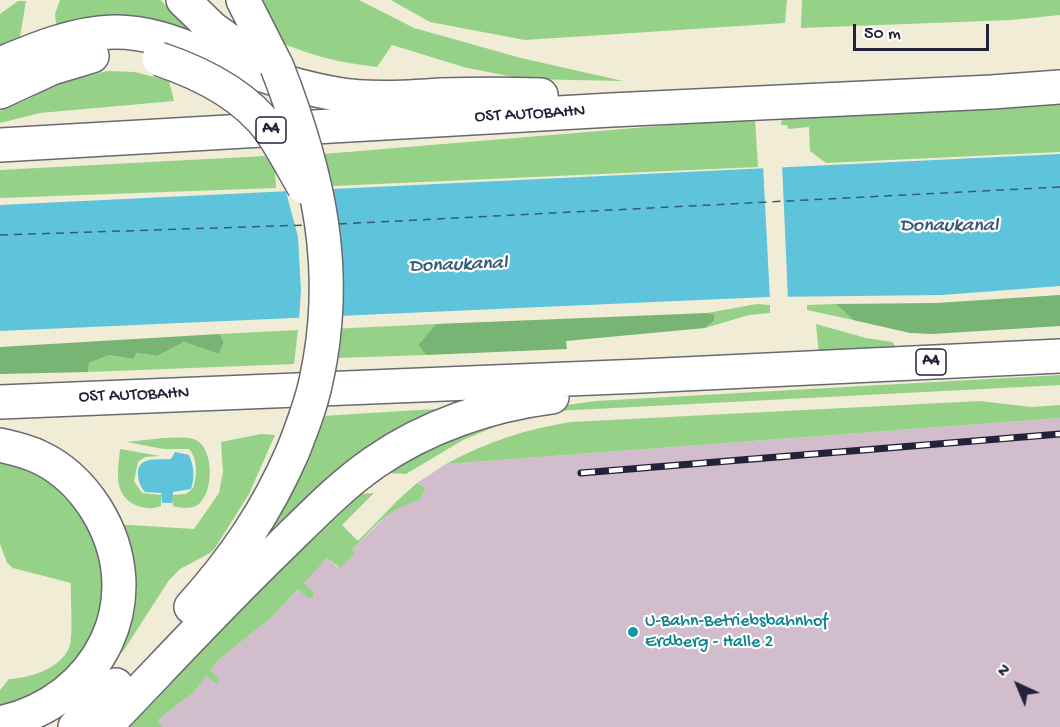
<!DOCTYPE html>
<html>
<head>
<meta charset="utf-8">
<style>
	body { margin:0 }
	#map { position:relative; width:1060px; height:727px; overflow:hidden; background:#f0ecd5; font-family:"Gochi Hand",sans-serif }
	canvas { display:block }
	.north { position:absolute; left:988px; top:655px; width:60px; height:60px; -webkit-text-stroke:4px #fff; paint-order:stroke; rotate:316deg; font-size:16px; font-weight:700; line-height:24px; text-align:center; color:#22223b }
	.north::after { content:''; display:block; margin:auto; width:21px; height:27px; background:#22223b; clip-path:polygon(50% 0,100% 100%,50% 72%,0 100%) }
	.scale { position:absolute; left:853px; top:24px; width:136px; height:27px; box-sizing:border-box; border:3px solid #22223b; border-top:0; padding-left:8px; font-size:18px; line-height:21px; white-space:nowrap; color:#22223b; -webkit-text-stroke:4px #fff; paint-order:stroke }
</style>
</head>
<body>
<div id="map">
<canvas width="1060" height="727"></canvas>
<div class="north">N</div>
<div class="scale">50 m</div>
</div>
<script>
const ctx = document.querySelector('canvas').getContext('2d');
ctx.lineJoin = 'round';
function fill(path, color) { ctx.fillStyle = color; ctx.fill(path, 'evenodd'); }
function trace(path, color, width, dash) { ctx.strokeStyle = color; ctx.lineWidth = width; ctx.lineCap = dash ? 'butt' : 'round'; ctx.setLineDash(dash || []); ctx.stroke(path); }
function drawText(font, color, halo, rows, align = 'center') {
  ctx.font = font + ' "Gochi Hand",sans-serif'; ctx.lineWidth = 4.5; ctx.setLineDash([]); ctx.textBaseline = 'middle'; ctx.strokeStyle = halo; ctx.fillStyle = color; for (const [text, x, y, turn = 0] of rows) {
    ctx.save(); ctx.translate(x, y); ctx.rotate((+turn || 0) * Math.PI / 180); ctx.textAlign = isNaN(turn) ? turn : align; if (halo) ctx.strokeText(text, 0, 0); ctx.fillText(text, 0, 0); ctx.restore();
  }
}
fill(new Path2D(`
	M1060,418V727H163L158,720L194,692L206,676L216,684L219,680L211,670L216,662L272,617L298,589L309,598L313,597L314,593L303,583L327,558L337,567L354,553L352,550L389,513L407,503L420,500L426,488L417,483L446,464Z`), '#d1bdcb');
fill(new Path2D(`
	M60,0H161L170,11L190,28L188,32C133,14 113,11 56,24L55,14Z
	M255,0H359L414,28L521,58L623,81L525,79L467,68L392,45L377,67C342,63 310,56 278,41Z
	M391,0H787L785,23L525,40L430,22Z
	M802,0H1060V15L1011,20L801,28Z
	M18,1H26L20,37L0,47V14Z
	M107,71L135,72L169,81L174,101L40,113L0,123V111L29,99L54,85Z
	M1060,100V152L826,163L810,151L809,127L788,129L787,125H781L782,117Z
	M755,118L758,167L333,186L324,154Z
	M265,156L275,171L276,188L0,198V170Z
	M757,304L770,305V313L749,315L705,328L714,321L715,316L707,313Z
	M836,304L853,320L807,310V305Z
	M436,324L418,345L426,355L335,358L330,329Z
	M816,324L866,338L892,342L899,351L819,355Z
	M298,330L294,364L88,372L89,363L109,355L133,359L137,353L157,356L184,342L219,354L224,342L219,334Z
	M1060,375V385L556,411L522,417L499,425L463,440L406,474L389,473L423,452L468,430L559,406L596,401Z
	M980,401L1031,407L1060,405V418L446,464C486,442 526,429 571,422Z
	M452,408L260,548L322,416Z
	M261,434L275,435L249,494L215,548L210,553L180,569L169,580L124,650L91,684L114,524L194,529L219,493L223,472L221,442Z
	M163,438C173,438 187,436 196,440C215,450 214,496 196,506C189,509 180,508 173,506L172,495L186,494L193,488C197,476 198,459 189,449H163L127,442Z
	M120,449L160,456L145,457L138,462L134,481L142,493L161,495V506C146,512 126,505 120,489C116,477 119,462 120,449Z
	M0,459L47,477L77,504L101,559L103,586L100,610L91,635L76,659L65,672L33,695L17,702L0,706V690L9,679C30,678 60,669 69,648C74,637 70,597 71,583L13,568L7,563L0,544Z
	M417,483L426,488L420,500C386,509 376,526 352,550L355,553L340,568L327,558L304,583L314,593L313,597L309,599L298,589L272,617L216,662L211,670L219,680L216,684L206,676L194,692L158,720L163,727H130L290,559L361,494L374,493L342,525L358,541L398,500Z`), '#95d288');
fill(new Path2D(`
	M1060,295V326L933,334L910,333L853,320L836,304L936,303Z
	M707,313L715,315L714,321L705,328L566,341L567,349L426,355L418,345L436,324Z
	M219,334L224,342L219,354L184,342L157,356L137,353L133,359L109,355L89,363L88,372L0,374V347Z`), '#78b474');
fill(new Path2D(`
	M1060,154V286L942,295L767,297L0,331V205Z
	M175,452L189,455C194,466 195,477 191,489L173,492L172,503H162L161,493L145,492C140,486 138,481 138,473C138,456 159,460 171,459Z`), '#5dc4db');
fill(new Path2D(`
	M782,164L788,299L770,300L763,165Z
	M325,186L333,319L299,320L301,290L298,237L285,188Z`), '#f0ecd5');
trace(new Path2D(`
	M339,224L1060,187
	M0,235L307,225`), '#375b73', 1.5, [8, 6]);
const motorway = new Path2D(`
	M183,0L213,29L259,62
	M243,0L277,67
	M0,64C36,49 74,33 113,32C155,31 188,49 227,63C260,75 302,88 336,94C371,100 406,97 441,95C474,94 508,94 541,95
	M0,92L52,68L92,56
	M0,145L611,110L992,92L1060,87
	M0,402L642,376L1060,356
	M0,445C13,448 27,451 39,457C63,468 82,487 96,509C152,599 100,701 0,723
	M191,607C235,558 267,511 293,451
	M75,727L116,685
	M105,727C163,667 220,605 280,547C310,518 340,486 375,462C427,426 490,405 552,397`);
trace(motorway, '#6a6971', 36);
trace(motorway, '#fff', 33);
const rail = new Path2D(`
	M581,473L1060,434`);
trace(rail, '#22223b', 7);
trace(rail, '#fff', 4.5, [14]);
const motorwayBridge = new Path2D(`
	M159,59C201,73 244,94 271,131C283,149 293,168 304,187
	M277,67C318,172 341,269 316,381C311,405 302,428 293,451`);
trace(motorwayBridge, '#6a6971', 36, []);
trace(motorwayBridge, '#fff', 33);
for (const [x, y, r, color] of [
	[633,632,6,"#0f9aa8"]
]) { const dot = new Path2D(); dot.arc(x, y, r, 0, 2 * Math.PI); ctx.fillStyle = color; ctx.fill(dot); trace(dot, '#fff', 2); }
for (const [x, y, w] of [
	[271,130,30],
	[931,362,30]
]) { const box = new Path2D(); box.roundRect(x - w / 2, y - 13, w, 26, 4.5); ctx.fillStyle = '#fff'; ctx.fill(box); trace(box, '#22223b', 1.5); }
drawText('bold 16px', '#22223b', null, [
	["A4",271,130],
	["A4",931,362]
]);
drawText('18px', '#22223b', '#fff', [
	["OST AUTOBAHN",530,115,-3],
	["OST AUTOBAHN",134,396,-2]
]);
drawText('18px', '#0d838f', '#fff', [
	["U-Bahn-Betriebsbahnhof",645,622],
	["Erdberg - Halle 2",645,643]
], 'left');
drawText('italic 20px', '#375b73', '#fff', [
	["Donaukanal",949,227],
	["Donaukanal",458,266,-2]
]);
</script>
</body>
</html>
